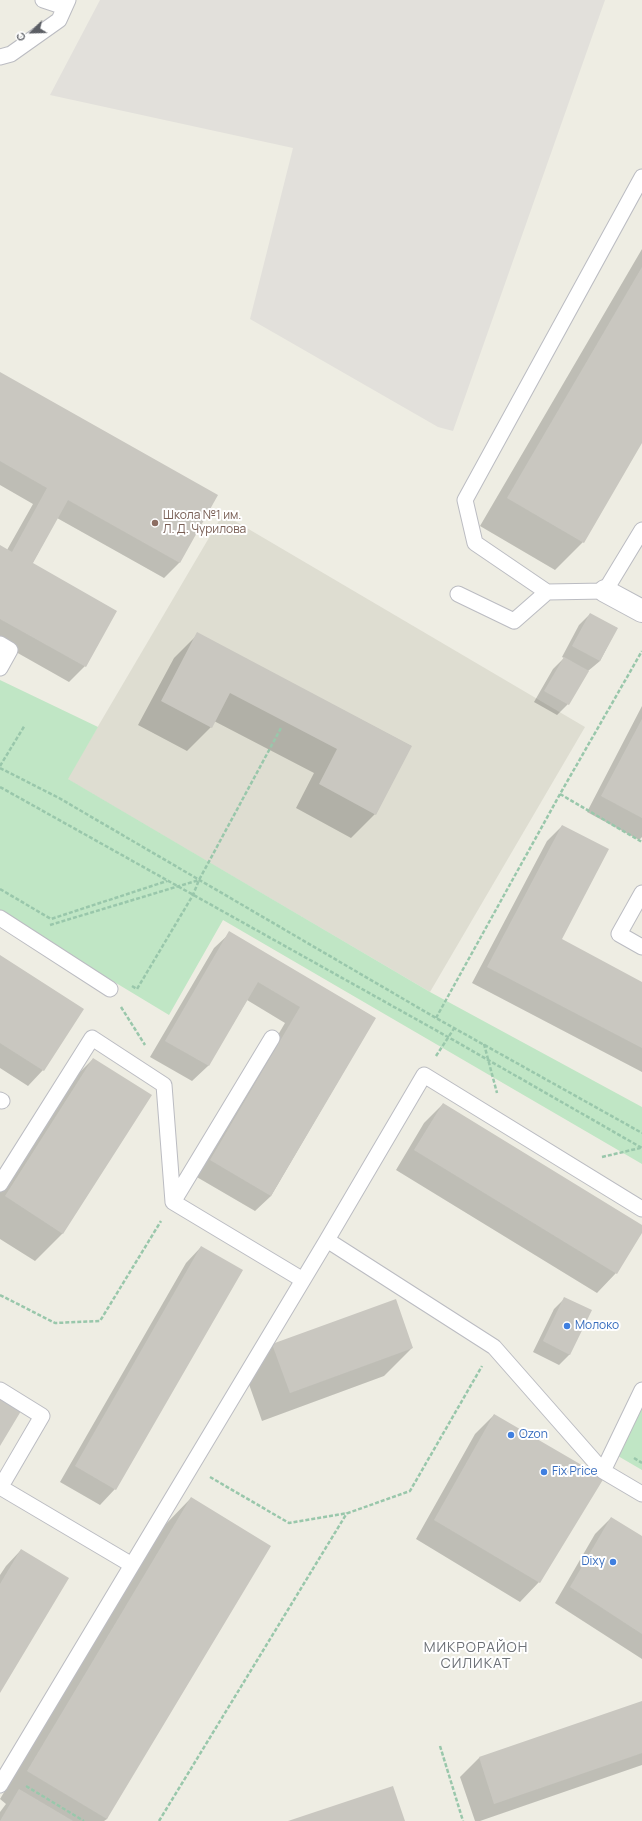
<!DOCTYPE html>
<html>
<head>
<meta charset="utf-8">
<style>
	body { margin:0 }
	#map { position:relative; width:642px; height:1821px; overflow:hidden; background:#eeede3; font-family:Manrope,sans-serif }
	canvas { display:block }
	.north { position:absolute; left:12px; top:12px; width:40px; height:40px; -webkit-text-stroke:3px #fff; paint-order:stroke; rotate:247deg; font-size:11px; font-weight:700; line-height:16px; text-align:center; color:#5b5e64 }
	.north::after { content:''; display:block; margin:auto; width:14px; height:18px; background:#5b5e64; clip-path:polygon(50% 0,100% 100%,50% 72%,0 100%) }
</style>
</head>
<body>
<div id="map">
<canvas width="642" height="1821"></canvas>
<div class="north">С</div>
</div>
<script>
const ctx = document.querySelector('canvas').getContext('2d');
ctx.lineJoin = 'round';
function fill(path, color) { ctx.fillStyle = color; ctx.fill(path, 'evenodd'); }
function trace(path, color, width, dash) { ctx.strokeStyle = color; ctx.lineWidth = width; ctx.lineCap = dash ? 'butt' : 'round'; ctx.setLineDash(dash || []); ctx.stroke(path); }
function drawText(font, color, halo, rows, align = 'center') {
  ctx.font = font + ' Manrope,sans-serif'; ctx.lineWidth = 4; ctx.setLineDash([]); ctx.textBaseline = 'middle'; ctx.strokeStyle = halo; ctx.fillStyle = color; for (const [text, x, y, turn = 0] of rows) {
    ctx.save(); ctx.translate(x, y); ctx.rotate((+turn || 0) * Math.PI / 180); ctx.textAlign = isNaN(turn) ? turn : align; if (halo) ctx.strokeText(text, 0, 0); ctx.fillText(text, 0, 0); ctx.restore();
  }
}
fill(new Path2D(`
	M100,0H605L453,431L438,427L250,319L293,148L50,95Z`), '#e2e0db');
fill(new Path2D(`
	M223,514L585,727L430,992L67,779Z`), '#deddd1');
fill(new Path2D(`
	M0,680L98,727L68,779L430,992L642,1107V1164L223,920L169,1015L0,913Z
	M642,1406V1470L618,1456Z`), '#c0e6c5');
fill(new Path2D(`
	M642,249V441L583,542L555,570L480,526Z
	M0,373L216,496L179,563L164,578L57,518L32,564L116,611L85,666L69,682L0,643V546L7,550L33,504L0,485Z
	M590,614L617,628L600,661L588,671L568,704L557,715L534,702L553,669L564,658L562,657L579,625Z
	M198,634L411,746L375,814L351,838L296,808L314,773L214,721L211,727L187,751L138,725L174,658Z
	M642,706V837L639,840L587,812Z
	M562,826L560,940L642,983V1072L472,983L547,841Z
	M230,933L375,1018L271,1196L255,1211L195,1176L285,1023L247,1000L208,1066L192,1081L150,1057L214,948Z
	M0,956L43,1070L28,1086L0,1068Z
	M93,1059L63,1233L35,1261L0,1239V1189L65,1087Z
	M443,1104L642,1226V1231L616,1273L597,1293L396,1170L424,1123Z
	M201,1247L115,1489L100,1505L60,1482L186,1263Z
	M565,1298L570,1354L559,1365L533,1352L554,1309Z
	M273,1345L412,1348L384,1376L262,1421L245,1373Z
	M494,1415L539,1582L520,1602L416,1539L475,1434Z
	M191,1498L107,1819L104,1821H0V1812L6,1804L0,1799L163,1527Z
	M611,1518L642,1537V1659L555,1603L595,1534Z
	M21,1550L0,1692V1575L6,1566Z
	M642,1702V1765L480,1821H475L460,1777L479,1758Z`), '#0003');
fill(new Path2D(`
	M642,267V443L584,543L507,498Z
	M0,372L218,495L180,563L68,500L33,563L117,611L86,667L0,619V545L12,552L47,488L0,461Z
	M590,613L618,628L600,661L572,646Z
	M197,632L412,746L376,815L319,784L337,749L230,693L212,728L161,701Z
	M564,657L589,671L569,705L544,691Z
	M642,719V818L601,796Z
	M562,825L609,849L562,939L642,982V1048L487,967Z
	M229,931L376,1018L271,1196L210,1160L300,1007L258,982L209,1066L165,1041Z
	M0,955L84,1009L44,1071L0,1043Z
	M93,1058L152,1095L63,1234L5,1196Z
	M443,1103L642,1225V1233L617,1274L414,1150Z
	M201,1246L243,1270L116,1490L75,1466Z
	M564,1297L592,1310L570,1355L543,1341Z
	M396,1299L413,1348L290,1393L272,1344Z
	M0,1398L21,1411L0,1446Z
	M494,1414L604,1478L540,1583L434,1520Z
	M191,1497L271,1546L107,1819L27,1771Z
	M611,1517L642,1536V1634L570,1587Z
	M21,1549L69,1578L0,1693V1584Z
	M642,1701V1753L494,1804L479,1757Z
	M393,1786L405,1821H288Z
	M19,1789L73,1821H0Z`), '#c9c7c0');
const service = new Path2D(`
	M43,0L64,7
	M0,57L11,54L59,20L68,0
	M642,177L465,500L475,543L547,592L605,591L642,530
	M458,594L514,621L547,592
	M0,644L10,650L0,668
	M642,893L619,934L642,947
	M0,918L110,989
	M272,1038L173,1202L303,1280
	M0,1100L2,1101
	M0,1184L92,1038L164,1085L173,1202
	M327,1240L424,1075L642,1209
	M0,1390L42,1416L0,1488
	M603,1471L642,1390
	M0,1487L132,1565
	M0,1785L327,1240L494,1347L603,1471L642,1494`);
const minor = new Path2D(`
	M605,591L642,611`);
trace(service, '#bbbcc2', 17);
trace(minor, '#bbbcc2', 24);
trace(new Path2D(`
	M0,766L25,725
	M0,768L59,798L436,1018L642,1133
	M0,787L448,1037L642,1148
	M560,794L642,842
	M0,889L51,919L167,881
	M50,925L199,880
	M132,986L137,989L193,895L199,880L281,728
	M121,1007L145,1045
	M436,1018L560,794L642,651
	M484,1044L497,1093
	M436,1056L455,1027
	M602,1157L640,1148
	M0,1295L55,1323L100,1321L161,1221
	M634,1458L642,1463
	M210,1477L289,1523L348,1513L410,1491L482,1366
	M440,1746L463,1821
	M26,1786L84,1821
	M159,1821L347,1513`), '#99c7ab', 2.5, [4, 2]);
trace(service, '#fff', 15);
trace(minor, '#fff', 22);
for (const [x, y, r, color] of [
	[155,523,4,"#8d6e63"],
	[567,1326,4,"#3f7fe0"],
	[511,1435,4,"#3f7fe0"],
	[544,1472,4,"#3f7fe0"],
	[613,1562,4,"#3f7fe0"]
]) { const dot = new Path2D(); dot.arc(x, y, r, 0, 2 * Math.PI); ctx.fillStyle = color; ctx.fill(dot); trace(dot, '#fff', 1.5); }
drawText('12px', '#785e54', '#fff', [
	["Школа №1 им.",163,516],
	["Л. Д. Чурилова",163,530]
], 'left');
drawText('12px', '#366cbe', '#fff', [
	["Молоко",575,1326],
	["Ozon",519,1435],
	["Fix Price",552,1472],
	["Dixy",605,1562,"right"]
], 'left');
ctx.letterSpacing = '1px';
drawText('14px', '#6c7076', '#fff', [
	["МИКРОРАЙОН",476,1648],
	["СИЛИКАТ",476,1664]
]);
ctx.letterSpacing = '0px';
</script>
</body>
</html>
